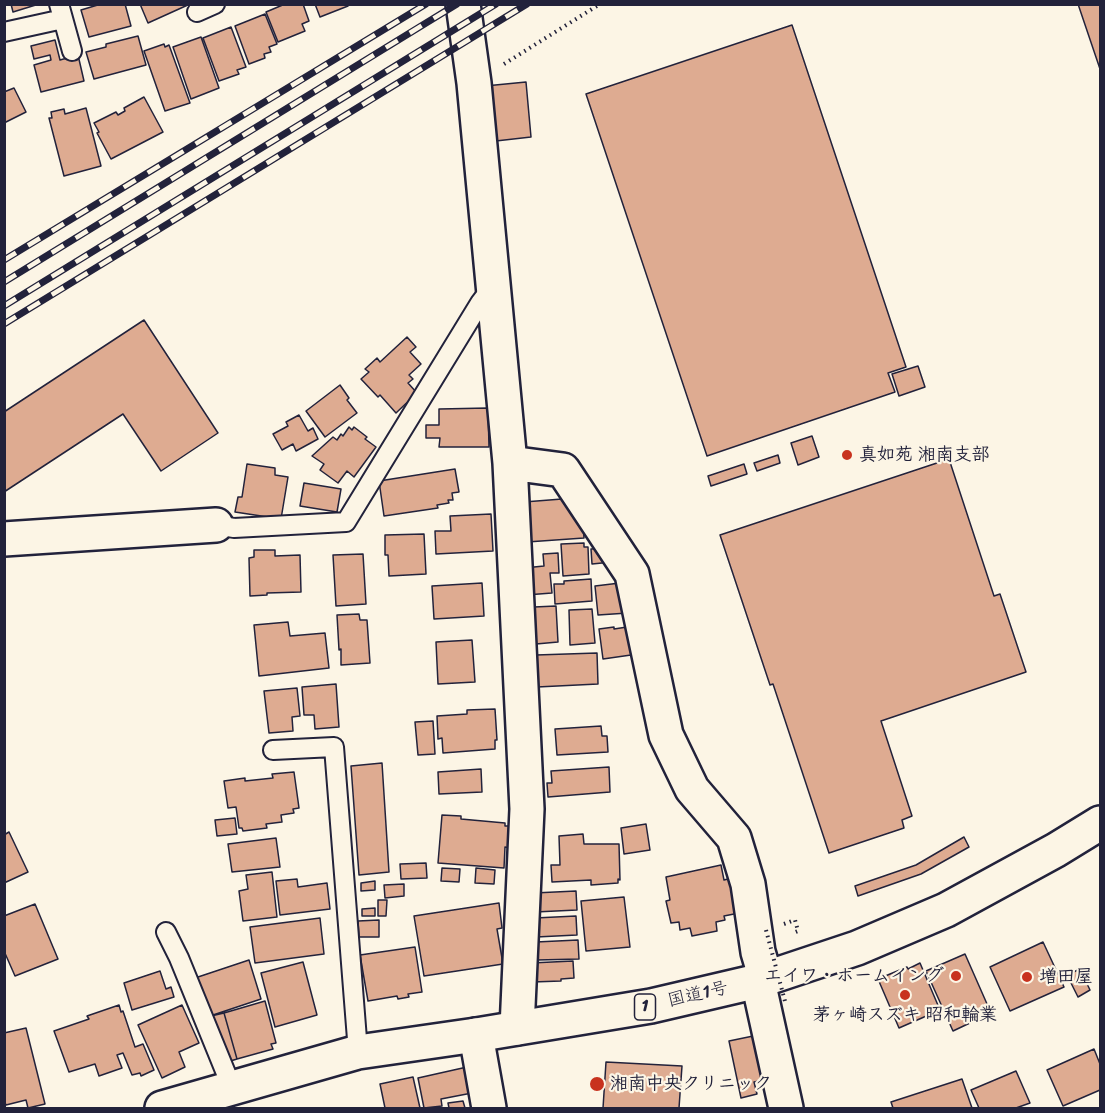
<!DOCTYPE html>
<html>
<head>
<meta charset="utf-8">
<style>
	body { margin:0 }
	#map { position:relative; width:1105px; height:1113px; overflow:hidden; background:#fcf5e5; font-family:Sriracha,sans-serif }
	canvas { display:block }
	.frame { position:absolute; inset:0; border:6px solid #22223b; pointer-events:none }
</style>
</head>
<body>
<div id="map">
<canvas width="1105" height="1113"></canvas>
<div class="frame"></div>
</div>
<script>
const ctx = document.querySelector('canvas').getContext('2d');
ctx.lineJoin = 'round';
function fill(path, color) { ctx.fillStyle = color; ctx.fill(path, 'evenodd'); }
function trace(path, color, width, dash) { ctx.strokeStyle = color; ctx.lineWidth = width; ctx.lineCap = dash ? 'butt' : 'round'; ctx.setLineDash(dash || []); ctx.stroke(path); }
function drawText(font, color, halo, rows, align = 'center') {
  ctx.font = font + ' Sriracha,"Klee One",sans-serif'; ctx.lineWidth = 4.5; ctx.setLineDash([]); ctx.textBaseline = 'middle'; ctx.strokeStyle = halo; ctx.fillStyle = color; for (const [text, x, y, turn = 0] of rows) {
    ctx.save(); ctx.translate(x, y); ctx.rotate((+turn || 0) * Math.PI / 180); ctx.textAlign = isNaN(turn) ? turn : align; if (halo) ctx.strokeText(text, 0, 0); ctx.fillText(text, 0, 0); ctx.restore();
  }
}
const building = new Path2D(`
	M11,4H39L13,12Z
	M101,4H125L131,26L89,37L81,10Z
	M140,4H190L148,23Z
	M285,4H303L309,21L302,24L305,31L278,42L266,12Z
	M315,4H348V6L320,17Z
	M1078,4H1100V69Z
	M265,14L277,44L269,47L271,52L264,54L265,58L249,64L235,26Z
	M792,25L906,367L888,373L895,392L707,456L586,94Z
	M231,27L246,67L237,70L239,74L219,81L203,38Z
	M138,36L146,65L94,79L86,52L106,47V44Z
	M201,37L219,88L191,99L173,47Z
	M55,40L60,60L78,55L84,81L41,92L34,65L51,60L50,55L34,59L31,46Z
	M164,44L165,47L169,45L190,103L165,111L144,51Z
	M526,82L531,137L487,142L485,86Z
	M14,88L26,112L4,123V92Z
	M144,97L163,132L111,159L97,133L99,132L94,123L116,112L118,115L125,111L124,108Z
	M86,108L101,166L64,176L49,118H52L51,112L64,109L65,114Z
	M144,320L218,433L161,471L123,414L4,492V412Z
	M407,337L416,347L410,352L421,364L409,375L413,379L408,383L417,393L396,413L380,395L378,397L361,379L369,372L365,369L377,358L380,362Z
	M918,366L925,387L899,396L892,374Z
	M340,385L349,398L347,400L357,413L325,437L306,411Z
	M488,408L489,447H439L440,438H426V425H439V409Z
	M299,415L308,431L313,428L318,439L296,451L293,444L282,450L273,434L288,426L286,422Z
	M349,427L352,430L354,427L367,437L365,439L376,447L354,477L347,471L338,483L320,470L324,464L312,456L333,437L337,440L341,434L343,436Z
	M812,436L819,457L798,465L791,443Z
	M778,455L780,463L757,471L754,463Z
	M949,459L994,596L1000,594L1026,672L881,721L912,816L902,820L904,828L829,853L773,684L770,685L720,535Z
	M247,464L275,468V475L288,477L281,519L235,512L238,497H242Z
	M744,464L747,474L711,486L708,476Z
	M455,469L459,492L452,493L453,500H448L449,503L437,505L438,508L384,516L379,481Z
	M304,483L341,489L337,512L300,506Z
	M562,499L563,501L569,500L583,522L584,538L527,542L524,502Z
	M491,514L493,551L436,554L435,531H451L450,516Z
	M424,534L426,574L389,576L388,555H385V535Z
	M584,543V547H588L589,574L563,576L561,544Z
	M605,548L612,562L592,564L591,549Z
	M254,550H275V556L300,555L301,592L267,593V595L250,596L249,558L254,557Z
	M558,553L559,573H550L552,593L526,595L524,568L544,566L543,554Z
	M363,554L366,604L336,606L333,555Z
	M591,579L592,601L555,604L554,584H564V581Z
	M482,583L484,616L434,619L432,586Z
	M620,583L628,613L598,615L595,586Z
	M556,606L558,642L536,644L534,607Z
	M592,609L595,643L570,645L569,610Z
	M359,614L360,620H367L370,663L341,665V649L339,650L337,615Z
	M288,622L290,636L325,633L329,668L259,676L254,625Z
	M614,627V629L627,627L631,655L603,659L599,629Z
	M472,640L475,682L438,684L436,642Z
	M597,653L598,684L537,687L536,655Z
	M336,684L339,727L315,729L314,715H304L302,687Z
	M297,688L300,716L292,717L293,731L269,733L264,691Z
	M495,709L497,740H495V749L443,753L442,738L438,739L437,716L467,714V710Z
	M433,721L435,754L418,755L415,722Z
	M601,726L602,736H607L608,752L557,755L555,729Z
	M382,763L389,872L359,875L351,766Z
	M609,767L610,792L548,797L547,783H552L551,771Z
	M481,769L482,792L439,794L438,772Z
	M294,772L299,808L293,809L294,813L281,815L282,822L266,824L267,828L243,831L242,828H239L236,807L228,808L224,781L245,778V781L273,778L272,774Z
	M442,815L461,816V819L505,823V826H511L509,848L505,847L504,868L438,863Z
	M235,818L237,834L217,836L215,820Z
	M646,824L650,850L624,854L621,828Z
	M9,832L28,872L4,883V835Z
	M583,834L584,844H619L620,880L618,879V883L591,885V880L552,882L551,865H560L559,836Z
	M964,837L969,847L921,874L858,896L855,886L916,865Z
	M276,838L280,867L232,872L228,844Z
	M426,863L427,878L401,879L400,864Z
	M721,865L724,880L732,878L739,913L724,916L725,920L716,922L717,931L692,936L690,928L680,930L679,922L671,923L666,901L670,900L666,877Z
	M442,868L460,869L459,882L441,881Z
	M476,868L495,870L494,884L475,883Z
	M272,872L277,917L243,921L239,891L248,889L246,875Z
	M297,879L298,887L327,883L330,909L280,915L276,881Z
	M375,881V890L361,891V883Z
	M404,884V896L385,898L384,885Z
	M576,891L577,910L535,912L534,893Z
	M624,897L630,947L586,951L581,901Z
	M378,900H387L386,916H378Z
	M499,903L502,928L497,929L503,964L424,976L414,916Z
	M35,904L58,959L15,976L4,951V916Z
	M375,908V916H362V909Z
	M576,916L577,935L536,937L535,918Z
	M320,918L324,954L255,963L250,927Z
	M379,920V937H359L358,921Z
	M578,940L579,959L537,960L536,942Z
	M1043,942L1064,987L1010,1011L990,967Z
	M415,947L422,992L408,994L409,997L398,999L397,996L368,1001L360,955Z
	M965,954L991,1013L953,1031L926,971Z
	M249,960L261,999L207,1017L195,978Z
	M573,961L574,978L561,979V981L532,982L531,963Z
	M303,962L317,1015L275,1027L261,973Z
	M920,963L940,1010L899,1028L878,979L907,967L908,969Z
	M1080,969L1090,990L1078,997L1067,975Z
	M160,971L166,989L171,987L174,997L132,1010L124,983Z
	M265,1001L276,1043L271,1044L273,1049L237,1059L224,1013Z
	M119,1005L121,1012L123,1011L135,1047L143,1044L154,1070L141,1076L140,1073L132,1075L123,1053L117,1055L122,1068L99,1076L95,1064L69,1072L54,1031L89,1019L87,1016Z
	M182,1005L199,1043L179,1052L185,1067L162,1078L138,1025Z
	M224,1013L237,1059L224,1063L211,1016Z
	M26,1028L45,1104L28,1108L26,1100L6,1105L4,1100V1033Z
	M758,1035L768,1079L754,1082L757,1094L741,1098L729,1041Z
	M1094,1049L1100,1064V1090L1063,1106L1047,1070Z
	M606,1062L682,1066L679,1108H603Z
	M467,1067L472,1093L441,1099L442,1106L424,1108L418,1078Z
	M1016,1071L1030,1103L1016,1108H979L971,1090Z
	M413,1077L420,1108H385L380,1084Z
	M962,1079L972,1108H893L891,1102Z
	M463,1101L465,1108H449L448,1103Z`);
fill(building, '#deab91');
trace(building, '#22223b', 1.5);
const lane = new Path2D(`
	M59,4L72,51
	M197,12L215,4
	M4,32L63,19
	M216,525L234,528L346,522L480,303L493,286
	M273,750L334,747L358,1052
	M166,932L179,958L232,1088`);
const street = new Path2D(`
	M463,4L474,83L510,463L527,809L517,1028
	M510,463L563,470L632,574L666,735L692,789L734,838L748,884L758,952L766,979
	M4,539L216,525
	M758,981L786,1108
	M476,1035L489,1108`);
const highway = new Path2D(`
	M162,1108L358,1052L476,1035L651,1006L758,981L857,948L946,910L1056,850L1100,823`);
trace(lane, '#22223b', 22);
trace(street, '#22223b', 38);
trace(highway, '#22223b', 38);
trace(new Path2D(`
	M504,64L600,4
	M784,924L795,920L798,931L793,933`), '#22223b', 4, [1.5, 4.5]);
trace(lane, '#fcf5e5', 18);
trace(street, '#fcf5e5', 33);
trace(highway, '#fcf5e5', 33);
const rail = new Path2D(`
	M4,260L426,4
	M4,282L457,4
	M4,306L496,4
	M4,324L527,4`);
trace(rail, '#22223b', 7);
trace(rail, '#fcf5e5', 4.5, [14]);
trace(new Path2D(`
	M766,930L786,1005`), '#22223b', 4, [1.5, 4.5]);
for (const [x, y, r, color] of [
	[847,455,6,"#c8321e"],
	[956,976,6,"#c8321e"],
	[1027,977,6,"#c8321e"],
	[905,995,6,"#c8321e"],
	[597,1084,8,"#c8321e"]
]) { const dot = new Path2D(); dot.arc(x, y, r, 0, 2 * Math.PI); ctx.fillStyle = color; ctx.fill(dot); trace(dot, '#fcf5e5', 2); }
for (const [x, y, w] of [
	[645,1007,21]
]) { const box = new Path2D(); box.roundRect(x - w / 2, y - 13, w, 26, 4.5); ctx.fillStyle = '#fcf5e5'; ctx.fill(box); trace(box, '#22223b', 1.5); }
drawText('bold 16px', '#22223b', null, [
	["1",645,1007]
]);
drawText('bold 18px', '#22223b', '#fcf5e5', [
	["真如苑 湘南支部",859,455],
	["エイワ・ホームイング",944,976,"right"],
	["増田屋",1039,977],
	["茅ヶ崎スズキ 昭和輪業",905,1015,"center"],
	["湘南中央クリニック",610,1084]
], 'left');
drawText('18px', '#22223b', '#fcf5e5', [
	["国道1号",698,995,-13]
]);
</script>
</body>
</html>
